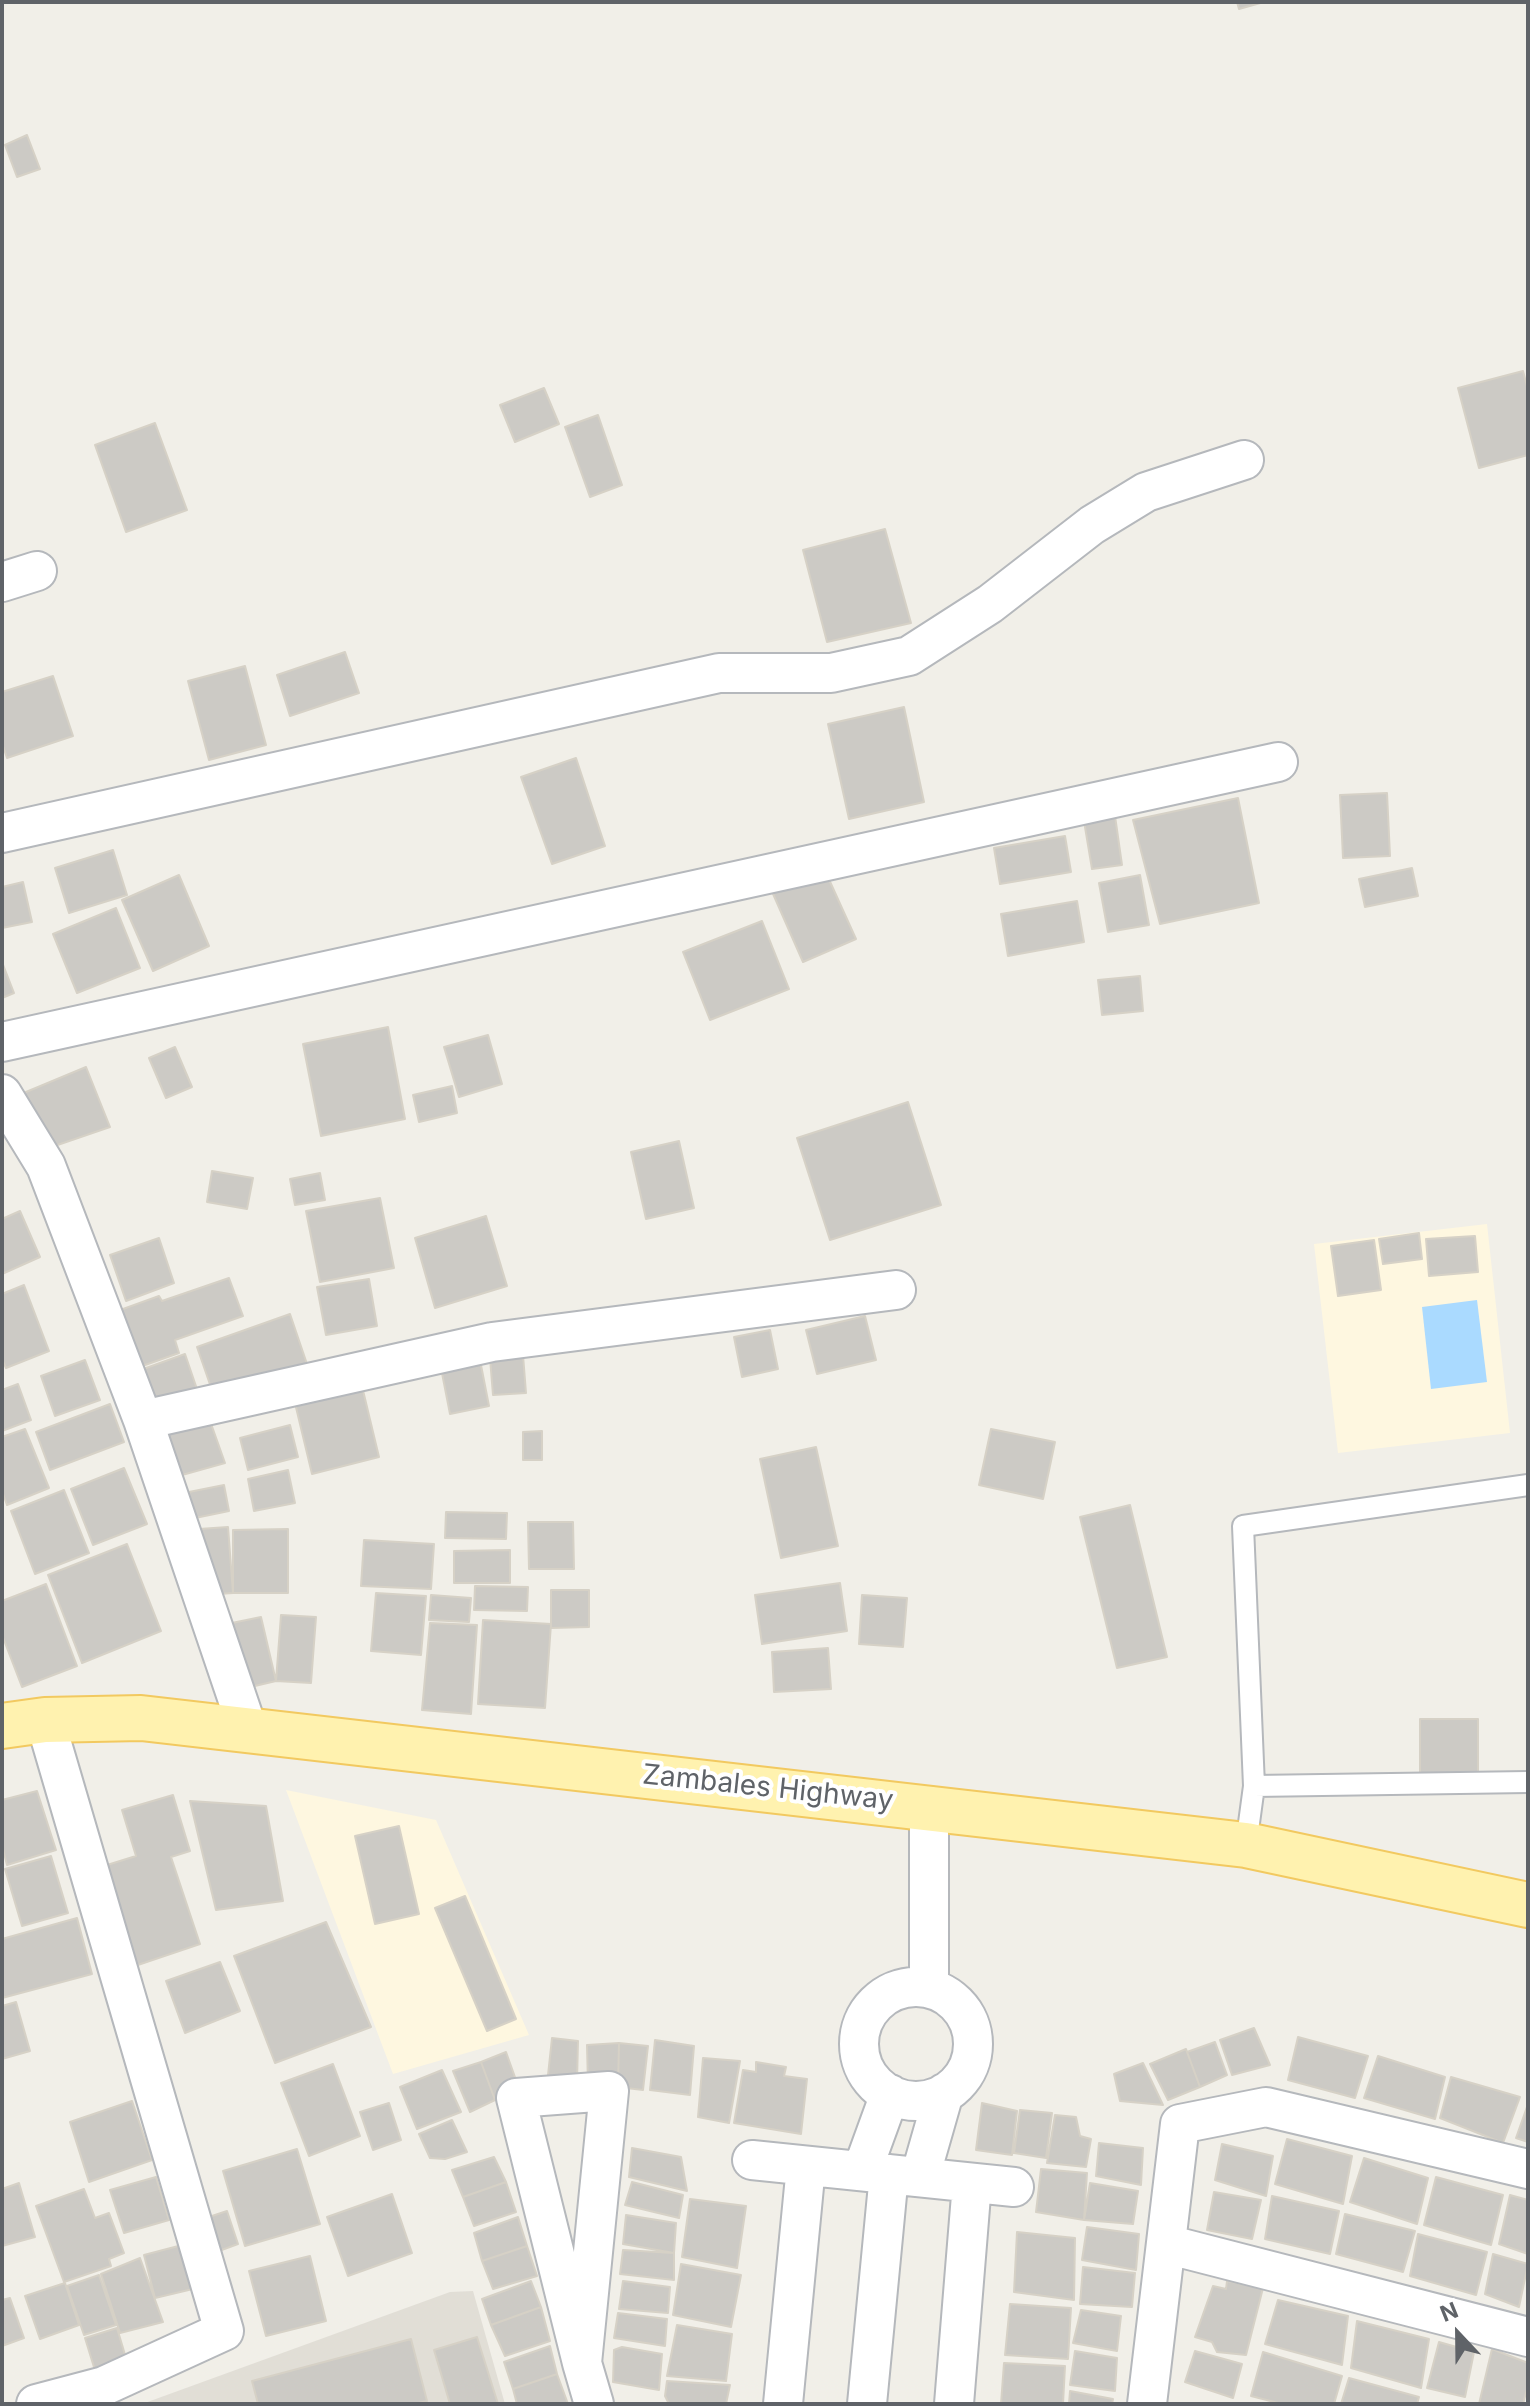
<!DOCTYPE html>
<html>
<head>
<meta charset="utf-8">
<style>
	body { margin:0 }
	#map { position:relative; width:1530px; height:2406px; overflow:hidden; background:#f1efe8; font-family:Inter,sans-serif }
	canvas { display:block }
	.frame { position:absolute; inset:0; border:4px solid #5f6368; pointer-events:none }
	.north { position:absolute; left:1418px; top:2294px; width:80px; height:80px; -webkit-text-stroke:6px #fff; paint-order:stroke; rotate:338deg; font-size:22px; font-weight:700; line-height:32px; text-align:center; color:#5f6368 }
	.north::after { content:''; display:block; margin:auto; width:28px; height:36px; background:#5f6368; clip-path:polygon(50% 0,100% 100%,50% 72%,0 100%) }
</style>
</head>
<body>
<div id="map">
<canvas width="1530" height="2406"></canvas>
<div class="frame"></div>
<div class="north">N</div>
</div>
<script>
const ctx = document.querySelector('canvas').getContext('2d');
ctx.lineJoin = 'round';
function fill(path, color) { ctx.fillStyle = color; ctx.fill(path, 'evenodd'); }
function trace(path, color, width, dash) { ctx.strokeStyle = color; ctx.lineWidth = width; ctx.lineCap = dash ? 'butt' : 'round'; ctx.setLineDash(dash || []); ctx.stroke(path); }
function drawText(font, color, halo, rows, align = 'center') {
  ctx.font = font + ' Inter,sans-serif'; ctx.lineWidth = 8; ctx.setLineDash([]); ctx.textBaseline = 'middle'; ctx.strokeStyle = halo; ctx.fillStyle = color; for (const [text, x, y, turn = 0] of rows) {
    ctx.save(); ctx.translate(x, y); ctx.rotate((+turn || 0) * Math.PI / 180); ctx.textAlign = isNaN(turn) ? turn : align; if (halo) ctx.strokeText(text, 0, 0); ctx.fillText(text, 0, 0); ctx.restore();
  }
}
fill(new Path2D(`
	M1487,1224L1510,1433L1338,1453L1314,1244Z
	M286,1790L436,1820L529,2035L393,2074Z`), '#fef7e0');
fill(new Path2D(`
	M473,2291L505,2404H142L450,2292Z`), '#e1ded6');
fill(new Path2D(`
	M1477,1300L1487,1382L1431,1389L1422,1307Z`), '#aadaff');
const building = new Path2D(`
	M1237,2H1264L1239,9Z
	M27,135L40,169L17,177L5,145Z
	M1523,371L1528,390V455L1479,468L1458,388Z
	M544,388L559,424L515,442L500,405Z
	M598,415L622,485L590,497L565,427Z
	M155,423L187,510L126,532L95,445Z
	M885,529L911,623L827,642L803,550Z
	M345,652L359,693L290,716L277,675Z
	M245,666L266,745L209,760L188,681Z
	M53,676L73,736L7,758L2,743V692Z
	M904,707L924,802L849,819L828,724Z
	M576,758L605,846L552,864L521,777Z
	M1387,793L1390,856L1343,858L1340,795Z
	M1238,798L1259,903L1160,924L1133,820Z
	M1115,816L1122,865L1092,869L1084,821Z
	M1065,836L1071,872L1000,884L994,848Z
	M113,850L127,895L69,913L55,868Z
	M822,864L856,939L803,962L770,887Z
	M1412,868L1418,896L1365,907L1359,879Z
	M179,875L209,946L153,971L122,900Z
	M1140,875L1149,925L1108,932L1099,883Z
	M23,882L32,922L2,928V887Z
	M1077,901L1084,942L1008,956L1001,914Z
	M116,908L140,968L77,993L53,934Z
	M762,921L789,989L710,1020L683,952Z
	M2,962L14,993L2,998Z
	M1140,976L1143,1011L1102,1015L1098,980Z
	M388,1027L405,1119L321,1136L303,1044Z
	M488,1035L502,1084L459,1097L444,1047Z
	M175,1047L192,1087L166,1098L149,1058Z
	M86,1067L110,1127L40,1151L14,1097Z
	M452,1086L457,1113L419,1122L413,1095Z
	M908,1102L941,1205L830,1240L797,1138Z
	M679,1141L694,1208L646,1219L631,1152Z
	M212,1171L253,1178L247,1209L207,1202Z
	M320,1173L325,1200L295,1205L290,1179Z
	M380,1198L394,1268L320,1282L306,1211Z
	M20,1211L40,1257L2,1274V1219Z
	M486,1216L507,1286L435,1308L415,1238Z
	M1419,1233L1422,1259L1383,1264L1379,1239Z
	M1475,1236L1478,1272L1429,1276L1426,1239Z
	M159,1238L174,1283L126,1301L110,1255Z
	M1374,1240L1381,1290L1338,1296L1331,1246Z
	M229,1278L243,1316L175,1340L179,1353L131,1370L112,1313L159,1296L162,1301Z
	M369,1279L377,1326L326,1335L317,1287Z
	M24,1285L49,1351L6,1368L2,1359V1294Z
	M290,1314L307,1364L214,1396L197,1347Z
	M865,1316L876,1360L817,1374L806,1330Z
	M770,1330L778,1369L742,1377L734,1337Z
	M185,1354L199,1395L149,1413L135,1372Z
	M523,1355L526,1393L493,1395L490,1358Z
	M85,1360L100,1400L55,1416L41,1376Z
	M480,1360L489,1406L450,1414L441,1368Z
	M361,1382L379,1457L312,1474L294,1399Z
	M18,1384L31,1420L2,1431V1390Z
	M110,1404L124,1442L50,1470L36,1432Z
	M209,1418L225,1463L175,1477L159,1431Z
	M290,1425L298,1457L248,1470L240,1438Z
	M25,1429L49,1488L7,1505L2,1491V1437Z
	M991,1429L1055,1442L1043,1499L979,1485Z
	M542,1431V1460H523V1432Z
	M816,1447L838,1546L781,1558L760,1459Z
	M124,1468L147,1524L93,1545L71,1489Z
	M288,1470L295,1503L254,1511L248,1479Z
	M224,1485L229,1511L195,1518L189,1492Z
	M64,1490L89,1553L35,1574L11,1511Z
	M1130,1505L1167,1657L1117,1668L1080,1517Z
	M446,1512L507,1513L506,1539L445,1538Z
	M528,1522H573L574,1569H529Z
	M228,1527L233,1593L203,1595L199,1529Z
	M288,1529V1593H233V1530Z
	M364,1540L434,1544L431,1589L361,1586Z
	M127,1544L161,1631L82,1663L48,1575Z
	M510,1550V1583H454V1551Z
	M840,1583L847,1631L762,1644L755,1595Z
	M46,1584L77,1666L22,1687L2,1635V1601Z
	M475,1586L528,1587L527,1611L474,1610Z
	M551,1590H589V1627L551,1628Z
	M376,1593L426,1596L421,1655L371,1651Z
	M431,1595L471,1598L469,1622L429,1620Z
	M862,1595L907,1598L903,1647L859,1644Z
	M281,1615L316,1617L311,1683L276,1681Z
	M261,1617L276,1681L242,1689L227,1624Z
	M483,1620L551,1624L545,1708L478,1704Z
	M430,1623L477,1625L471,1714L422,1710Z
	M828,1648L831,1689L774,1692L772,1652Z
	M1420,1719H1478V1782L1420,1783Z
	M37,1791L56,1850L7,1865L2,1845V1800Z
	M173,1795L190,1851L171,1857L200,1944L123,1970L91,1870L136,1856L122,1810Z
	M190,1801L266,1806L283,1901L216,1910Z
	M399,1826L419,1914L375,1924L355,1836Z
	M51,1856L68,1913L22,1926L5,1869Z
	M465,1896L516,2019L487,2031L435,1908Z
	M77,1918L92,1974L2,1998V1939Z
	M326,1922L371,2027L275,2063L234,1956Z
	M220,1962L240,2011L185,2033L166,1981Z
	M16,2002L30,2051L2,2059V2006Z
	M1254,2028L1270,2065L1232,2075L1220,2040Z
	M1298,2037L1368,2056L1355,2098L1288,2080Z
	M552,2038L578,2041L577,2082L548,2075Z
	M655,2040L694,2046L690,2095L650,2090Z
	M1215,2042L1227,2075L1200,2087L1187,2052Z
	M619,2043L648,2046L643,2090L618,2087Z
	M619,2043L618,2087L588,2085L587,2045Z
	M1186,2049L1200,2087L1168,2100L1150,2064Z
	M506,2052L521,2094L495,2100L481,2062Z
	M1378,2056L1445,2077L1435,2119L1364,2098Z
	M703,2058L740,2061L729,2123L698,2117Z
	M481,2062L495,2100L470,2112L453,2071Z
	M756,2062L786,2067L784,2076L807,2079L801,2134L734,2123L743,2070L756,2072Z
	M1143,2063L1163,2105L1120,2101L1114,2074Z
	M333,2064L360,2136L309,2156L281,2083Z
	M442,2070L461,2112L417,2129L400,2087Z
	M1451,2077L1520,2097L1503,2143L1440,2118Z
	M132,2101L152,2160L89,2182L70,2122Z
	M389,2103L401,2140L373,2150L360,2112Z
	M982,2103L1017,2111L1012,2155L976,2150Z
	M1528,2104V2142L1516,2138Z
	M1020,2110L1052,2113L1046,2158L1014,2153Z
	M1055,2115L1076,2117L1080,2136L1091,2139L1086,2167L1047,2163Z
	M452,2120L467,2152L445,2159L430,2158L419,2134Z
	M1287,2139L1352,2156L1343,2204L1275,2184Z
	M1099,2143L1143,2148L1141,2185L1096,2176Z
	M1222,2144L1273,2156L1266,2196L1215,2180Z
	M632,2148L681,2157L687,2191L629,2177Z
	M297,2149L320,2224L245,2246L223,2171Z
	M494,2157L506,2182L463,2197L452,2170Z
	M1364,2158L1428,2178L1417,2224L1350,2202Z
	M1041,2169L1087,2173L1084,2220L1036,2212Z
	M156,2177L169,2220L124,2233L110,2190Z
	M1436,2177L1503,2195L1491,2245L1424,2225Z
	M506,2182L516,2212L474,2226L463,2197Z
	M632,2182L683,2195L679,2218L625,2205Z
	M19,2183L35,2237L2,2246V2189Z
	M1090,2183L1138,2191L1133,2224L1084,2220Z
	M84,2189L95,2218L109,2213L124,2253L109,2259L111,2266L64,2282L36,2206Z
	M1214,2192L1261,2200L1252,2239L1207,2230Z
	M392,2194L412,2253L348,2276L327,2217Z
	M1510,2195L1528,2200V2254L1499,2244Z
	M1272,2196L1339,2211L1330,2254L1265,2239Z
	M690,2199L746,2206L737,2268L682,2257Z
	M227,2211L238,2244L208,2255L197,2221Z
	M1345,2214L1415,2231L1403,2272L1336,2254Z
	M626,2215L676,2223L674,2253L623,2244Z
	M518,2217L527,2246L482,2261L474,2233Z
	M1087,2227L1139,2234L1136,2270L1082,2260Z
	M1017,2232L1075,2238L1074,2300L1014,2292Z
	M1418,2234L1487,2252L1476,2295L1410,2276Z
	M186,2244L197,2288L155,2298L144,2255Z
	M527,2246L537,2276L493,2289L482,2261Z
	M623,2250L674,2253V2280L620,2274Z
	M1493,2254L1528,2264L1519,2307L1485,2294Z
	M310,2256L326,2321L266,2336L249,2271Z
	M140,2258L163,2322L120,2333L101,2274Z
	M681,2264L741,2275L731,2327L673,2315Z
	M1083,2267L1135,2273L1132,2307L1080,2304Z
	M99,2275L116,2325L84,2335L67,2286Z
	M531,2281L541,2307L491,2325L482,2299Z
	M623,2281L670,2287L668,2313L619,2309Z
	M1227,2281L1263,2288L1246,2355L1217,2352L1212,2342L1195,2337L1213,2286L1226,2289Z
	M65,2283L79,2325L40,2339L25,2296Z
	M10,2298L24,2338L2,2346V2300Z
	M1278,2300L1348,2316L1342,2365L1265,2344Z
	M1010,2304L1071,2308L1068,2359L1005,2355Z
	M541,2307L550,2341L505,2356L491,2325Z
	M1081,2310L1121,2316L1117,2351L1073,2343Z
	M618,2313L667,2319L665,2346L614,2338Z
	M1357,2321L1429,2339L1421,2388L1351,2368Z
	M677,2325L732,2334L726,2381L667,2376Z
	M117,2328L129,2368L97,2377L85,2338Z
	M477,2337L498,2404H450L434,2350Z
	M411,2339L427,2401L414,2404H258L252,2381Z
	M1439,2342L1474,2352L1465,2397L1427,2388Z
	M550,2346L557,2374L513,2389L504,2362Z
	M622,2347L662,2354L659,2390L613,2382L614,2350Z
	M1492,2349L1528,2363V2385L1523,2404H1479Z
	M1075,2351L1117,2358L1115,2391L1070,2385Z
	M1195,2351L1242,2364L1233,2398L1185,2382Z
	M1263,2352L1342,2376L1334,2404H1282L1251,2396Z
	M1004,2363L1065,2366L1063,2404H1001Z
	M557,2374L568,2404H517L513,2389Z
	M1349,2378L1419,2397L1417,2404H1341Z
	M667,2381L730,2385L726,2404H669L665,2396Z
	M1070,2391L1113,2399L1112,2404H1069Z`);
fill(building, '#cccac5');
trace(building, '#d6d1c6', 2);
const lane = new Path2D(`
	M1254,1786L1528,1782
	M1246,1845L1254,1786L1243,1526L1528,1485`);
const street = new Path2D(`
	M2,582L37,571
	M2,833L719,673H831L909,656L990,604L1092,525L1146,492L1244,460
	M2,1042L1278,762
	M2,1094L46,1166L143,1420L248,1730
	M143,1420L492,1342L896,1290
	M859 2044a57 57 0 1 1 114 0a57 57 0 1 1-114 0Z
	M929,1988V1806
	M609,2091L582,2363L516,2098Z
	M752,2160L1014,2187
	M862,2171L890,2094
	M920,2177L944,2093
	M1166,2244L1528,2337
	M582,2363L594,2404
	M36,2404L104,2386L224,2331L45,1720
	M783,2404L806,2166
	M867,2404L889,2174
	M954,2404L972,2183
	M1147,2404L1180,2124L1266,2107L1528,2169`);
const primary = new Path2D(`
	M2,1726L45,1720L141,1718L1246,1845L1528,1905`);
trace(lane, '#b5b8bc', 24);
trace(street, '#b5b8bc', 42);
trace(primary, '#f2c960', 48);
trace(lane, '#fff', 20);
trace(street, '#fff', 38);
trace(primary, '#fff2af', 44);
drawText('28px', '#5f6368', '#fff', [
	["Zambales Highway",768,1788,6]
]);
</script>
</body>
</html>
